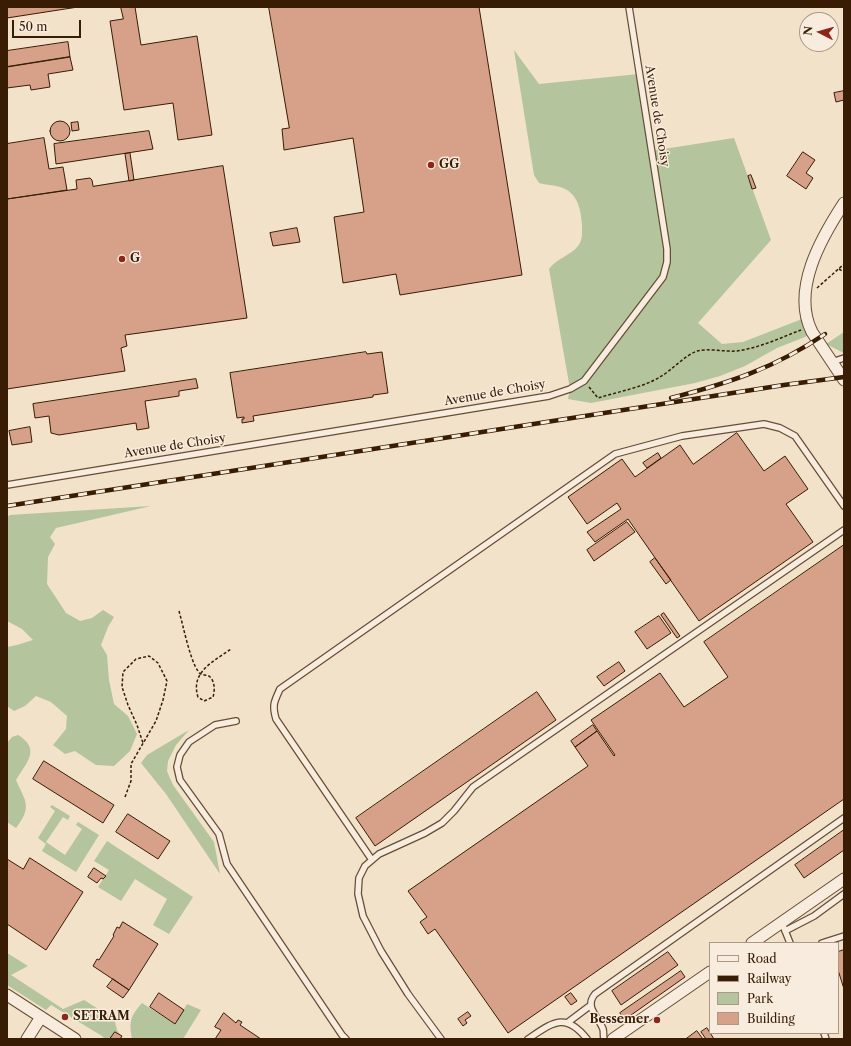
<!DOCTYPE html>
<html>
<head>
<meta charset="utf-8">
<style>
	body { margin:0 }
	#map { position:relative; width:851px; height:1046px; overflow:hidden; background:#f2e2ca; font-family:"Libre Caslon Text",serif }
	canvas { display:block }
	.frame { position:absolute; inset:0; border:8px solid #381c04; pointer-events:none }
	.legend { position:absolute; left:709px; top:942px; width:130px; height:92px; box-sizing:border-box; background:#f7ecdd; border:1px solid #ab9986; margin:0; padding:5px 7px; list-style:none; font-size:12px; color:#381c04 }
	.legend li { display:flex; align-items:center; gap:8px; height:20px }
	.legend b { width:20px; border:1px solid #ab9986 }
	.north { position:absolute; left:799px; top:12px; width:40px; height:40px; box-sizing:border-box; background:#f7ecdd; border:1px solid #ab9986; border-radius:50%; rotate:276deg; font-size:11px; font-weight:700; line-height:16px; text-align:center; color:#381c04 }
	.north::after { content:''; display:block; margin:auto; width:14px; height:18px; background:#8f2418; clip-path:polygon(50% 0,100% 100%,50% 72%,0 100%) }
	.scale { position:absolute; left:12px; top:20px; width:69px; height:18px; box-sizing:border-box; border:2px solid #381c04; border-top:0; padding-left:5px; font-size:12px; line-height:14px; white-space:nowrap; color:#381c04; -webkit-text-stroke:3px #f7ecdd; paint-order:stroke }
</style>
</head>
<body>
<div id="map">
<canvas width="851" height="1046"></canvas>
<div class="frame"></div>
<ul class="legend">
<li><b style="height:5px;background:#f7ecdd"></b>Road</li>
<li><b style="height:5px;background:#381c04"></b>Railway</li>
<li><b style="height:11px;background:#b4c49c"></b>Park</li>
<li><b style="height:11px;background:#d7a088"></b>Building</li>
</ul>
<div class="north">N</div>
<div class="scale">50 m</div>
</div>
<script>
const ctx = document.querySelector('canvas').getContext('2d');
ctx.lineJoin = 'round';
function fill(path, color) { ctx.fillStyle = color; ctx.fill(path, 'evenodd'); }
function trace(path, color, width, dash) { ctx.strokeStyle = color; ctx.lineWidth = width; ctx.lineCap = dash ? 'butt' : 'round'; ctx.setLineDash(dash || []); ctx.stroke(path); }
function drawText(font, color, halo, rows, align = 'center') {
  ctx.font = font + ' "Libre Caslon Text",serif'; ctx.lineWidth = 3; ctx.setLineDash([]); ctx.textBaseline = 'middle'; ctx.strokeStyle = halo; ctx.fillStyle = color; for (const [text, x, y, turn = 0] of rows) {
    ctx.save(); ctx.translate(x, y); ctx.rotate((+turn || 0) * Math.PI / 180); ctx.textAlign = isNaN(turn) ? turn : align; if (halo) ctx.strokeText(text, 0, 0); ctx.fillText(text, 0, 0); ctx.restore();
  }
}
fill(new Path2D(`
	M514,50L539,84L639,74L651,151L734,138L771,240L698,323L722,344L743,342L807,317L812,332L805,337L777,348L745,366L720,376L695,383L591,403L568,399L570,389L549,269C557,258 570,256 578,246C583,240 582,232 582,225C581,210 578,192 560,187C553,185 546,185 539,183L534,175Z
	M844,332V353L826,344Z
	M151,506L56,528L50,537L55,544L48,557L47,584L66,613L80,621L92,618L103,610L114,617L108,627L101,645L107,655L109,680L114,704L128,716L137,734L130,751L114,766L96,765L75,751L65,754L53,745L66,729L67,716L51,702L36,696L25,706L14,711L7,706V647L17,645L33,640L22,629L7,621V517L10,515Z
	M189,730L176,745L168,761L167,771L173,785L214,842L220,874L166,794L141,763L147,755Z
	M18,735C41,749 27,762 16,780C25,801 33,806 16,828L7,822V743L12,737Z
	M52,805L70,816L68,820L63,817L46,842L65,855L82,829L76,825L78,822L99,835L76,872L42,851L46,844L38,838L55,811L50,807Z
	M107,841L193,897L169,934L153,925L167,899L135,879L121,901L98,887L109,870L94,861Z
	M7,953L28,966L11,975L63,1009L84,1000L111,1017L115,1022L117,1030L123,1039H105L102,1036L51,1005L46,1010L7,985Z
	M142,1003L175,1024L187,1004L201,1010L183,1039H132C129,1021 130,1017 142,1003Z`), '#b4c49c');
const building = new Path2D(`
	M7,7H78L7,18Z
	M121,7H135L141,45L197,36L212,135L178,140L173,103L124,110L110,21L123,19Z
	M269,7H479L522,275L400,295L396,274L343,283L334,217L364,212L353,138L284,150L282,129L289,128Z
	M68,42L70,57L7,67V51Z
	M70,57L73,70L48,74L50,87L31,90L30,85L7,88V67Z
	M844,91V100L836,102L834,93Z
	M50 131a10 10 0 1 1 20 0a10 10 0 1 1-20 0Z
	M78,122L79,130L72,131L71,123Z
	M149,131L153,149L56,164L54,144Z
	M44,138L49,169L63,167L67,190L7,199V144Z
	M803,152L815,160L806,173L813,178L806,189L787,176Z
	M130,153L134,180L129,181L125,154Z
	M223,166L247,318L125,335L127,346L121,348L125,371L7,389V199L77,189L76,180L90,178L92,180L93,186Z
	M751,175L756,188L752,189L748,176Z
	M297,228L300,242L273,246L270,233Z
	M366,352L367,354L382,352L388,393L373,395V397L253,416L254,421L242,423V419H244V417L237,418L230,373Z
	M196,379L198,388L179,391V396L145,401L149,428L137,430L136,423L59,435L51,433L49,416L35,418L33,404Z
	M30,427L32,442L12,445L9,431Z
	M737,433L764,471L785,456L808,489L786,504L813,542L699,621L628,519L595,542L587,532L621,509L617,503L587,524L568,497L622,459L635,477L680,445L693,464Z
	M658,453L661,458L647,468L643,463Z
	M627,522L635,532L594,561L587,550Z
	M844,545V799L508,1033L435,929L428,934L420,922L427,917L408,891L588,766L575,747L597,731L614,756L615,755L591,720L660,673L684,707L728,677L704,642Z
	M655,558L671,580L666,584L650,562Z
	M664,613L680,636L677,638L661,615Z
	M659,616L671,633L647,649L635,632Z
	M619,662L625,671L604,686L597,677Z
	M537,692L556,720L375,846L356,818Z
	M593,725L597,731L575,747L571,741Z
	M44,761L114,805L103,823L33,779Z
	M128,814L170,841L158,859L116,832Z
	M844,830V850L804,878L795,865Z
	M30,858L83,892L46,950L7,924V859L23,869Z
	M94,868L106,876L103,879L101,878L97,883L88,877Z
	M123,922L158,944L129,990L93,966L97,959L99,960L114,936L113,935L117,927L119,928Z
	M844,950V989L838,970V952Z
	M668,952L678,965L621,1005L612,991Z
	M681,971L685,977L624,1020L620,1013Z
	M113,979L129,990L123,998L107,987Z
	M159,993L184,1010L175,1024L150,1007Z
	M571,993L577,1001L571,1005L565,997Z
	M468,1012L471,1016L465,1020L467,1023L463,1026L458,1019Z
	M224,1013L236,1023L238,1020L242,1022L240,1025L261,1039H215L221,1030L215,1027Z
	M707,1028L714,1039H706L701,1032Z
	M697,1031L703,1039H686Z
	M115,1032L122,1036L120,1039H110Z`);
fill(building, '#d7a088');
trace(building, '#381c04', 1);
const service = new Path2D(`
	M832,362L844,358
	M7,485L549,396L570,389L584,381L663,277L667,262V249L629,7
	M236,721L215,725L189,742L180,755L177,767L180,780L219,834L227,864L342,1035L346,1039
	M372,860L276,719C272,705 274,702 280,689L615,454L682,436L764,424L780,428L795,436L844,506
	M784,928L790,943
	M785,931L814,916L844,894
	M822,943L844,936
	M567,1023L591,1005
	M824,1033L826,1039
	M441,1039L408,994L381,951L363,916L358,894L359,878L365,866L379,854L425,833L442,823L454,811L473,787L844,530
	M528,1039C552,1023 565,1011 587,1039
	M604,1039C603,1036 604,1032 603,1029C598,1016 584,1007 595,994L844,818`);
const minor = new Path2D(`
	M844,203C821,238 791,290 812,332L844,380
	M752,943L844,879
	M7,995L75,1039
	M27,1039L41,1017
	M613,1039L710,972`);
trace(service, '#664e36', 8);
trace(minor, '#664e36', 13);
trace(new Path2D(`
	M839,269L844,272
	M817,288L844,264
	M589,387L598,398C617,392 644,387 660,377C672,370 684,356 697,351C709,348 724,352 737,351C759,348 780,338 801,330
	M179,611C183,625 190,660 198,671C200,676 205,674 209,676C215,681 215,690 213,697L204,701L198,697C190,672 214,661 231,649
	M125,797L131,781V764L156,721L163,700L167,681L158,663L149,656L136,659L123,672L122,687L128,705L137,725L143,743`), '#381c04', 1.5, [3, 2]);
trace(service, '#f7ecdd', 5.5);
trace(minor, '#f7ecdd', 11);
const rail = new Path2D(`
	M671,398C729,383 775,368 825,334
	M7,506L784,385L844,377`);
trace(rail, '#381c04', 4.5);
trace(rail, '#f7ecdd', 3, [9]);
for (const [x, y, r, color] of [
	[431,165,4,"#8f2418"],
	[122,259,4,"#8f2418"],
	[65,1017,4,"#8f2418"],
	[657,1020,4,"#8f2418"]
]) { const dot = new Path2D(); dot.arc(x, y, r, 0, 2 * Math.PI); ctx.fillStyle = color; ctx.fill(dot); trace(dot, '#f7ecdd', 1.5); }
drawText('12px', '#381c04', '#f7ecdd', [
	["Avenue de Choisy",657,116,81],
	["Avenue de Choisy",495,393,-10],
	["Avenue de Choisy",175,446,-9]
]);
drawText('bold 12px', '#381c04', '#f7ecdd', [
	["GG",439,165],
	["G",130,259],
	["SETRAM",73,1017],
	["Bessemer",649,1020,"right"]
], 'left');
</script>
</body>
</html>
